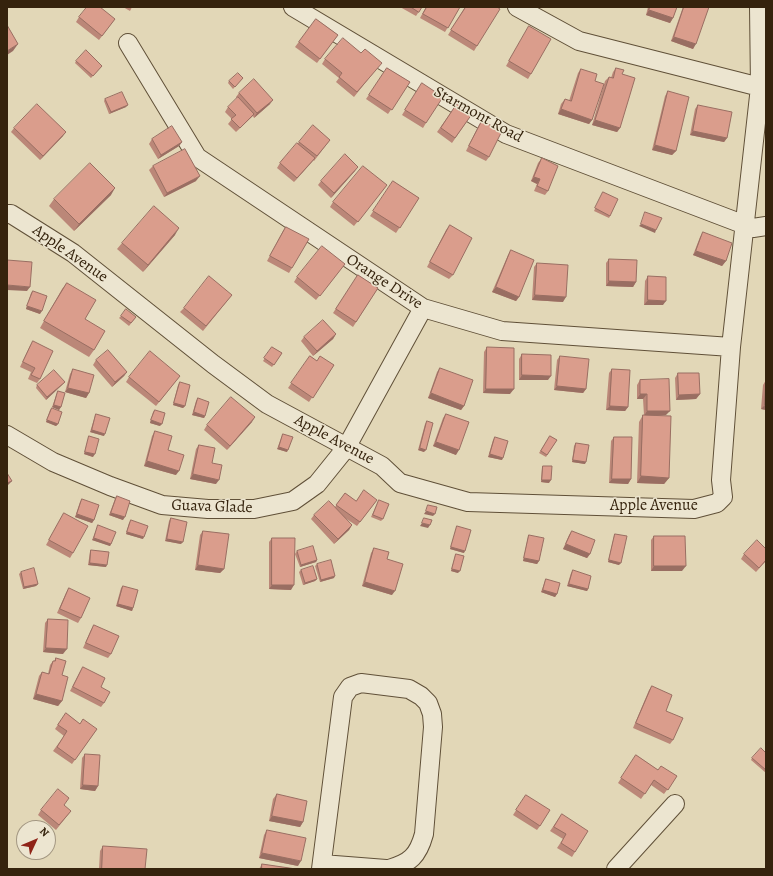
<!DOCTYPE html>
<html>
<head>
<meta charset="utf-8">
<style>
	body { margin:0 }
	#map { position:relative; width:773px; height:876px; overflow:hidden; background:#e2d7b7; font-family:Alegreya,serif }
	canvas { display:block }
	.frame { position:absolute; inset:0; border:8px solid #35230d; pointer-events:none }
	.north { position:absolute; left:16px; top:820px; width:40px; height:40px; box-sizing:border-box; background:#ece5d0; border:1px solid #a39782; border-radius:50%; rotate:46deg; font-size:11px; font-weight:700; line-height:16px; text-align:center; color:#35230d }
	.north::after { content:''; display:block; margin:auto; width:14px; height:18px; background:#8f2418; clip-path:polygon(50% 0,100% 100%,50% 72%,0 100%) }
</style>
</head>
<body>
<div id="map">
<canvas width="773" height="876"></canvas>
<div class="frame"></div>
<div class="north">N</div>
</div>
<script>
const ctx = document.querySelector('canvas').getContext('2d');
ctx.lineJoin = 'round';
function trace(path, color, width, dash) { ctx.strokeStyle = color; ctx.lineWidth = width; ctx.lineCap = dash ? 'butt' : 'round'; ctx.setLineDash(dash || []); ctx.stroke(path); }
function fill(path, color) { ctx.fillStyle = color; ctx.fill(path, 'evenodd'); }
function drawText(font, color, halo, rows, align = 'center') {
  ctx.font = font + ' Alegreya,serif'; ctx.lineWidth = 3; ctx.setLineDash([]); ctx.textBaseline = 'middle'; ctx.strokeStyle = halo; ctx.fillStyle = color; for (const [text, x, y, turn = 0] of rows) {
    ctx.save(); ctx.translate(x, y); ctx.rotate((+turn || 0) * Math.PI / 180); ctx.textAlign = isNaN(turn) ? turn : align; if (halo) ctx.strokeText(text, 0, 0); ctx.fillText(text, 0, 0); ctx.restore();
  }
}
const street = new Path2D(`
	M293,7L506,134L753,228L766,226
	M517,7L579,41L760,87
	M128,43L197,157L423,308L502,331L731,347
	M7,214H11L73,253L213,364L267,404L382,466L400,483L468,502L694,509L717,503L723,497L721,480L731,347L760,87L759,7
	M7,435L53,462L110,486L162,505L208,509H254L293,501L317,484L346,448L423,308
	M322,864L386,869
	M321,869L343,697L350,687L361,683L409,689L421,696L428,703L432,714L433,727L424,834C418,856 410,863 389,869
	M616,869L675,804`);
trace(street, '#605038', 20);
trace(street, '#ece5d0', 18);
fill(new Path2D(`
	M123,7H132L130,11Z
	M400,7H422L416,16Z
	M426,7H460L445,32L420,18Z
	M465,7H497L477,46L474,51L448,35Z
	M648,7H677L673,18L670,23L646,15Z
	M683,7H709L693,49L671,41Z
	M79,17L115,19L99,40L76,22Z
	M316,19L338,35L317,63L295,47Z
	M529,26L531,74L528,79L506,66Z
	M325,59L378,67L354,97L336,82L339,78L322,64Z
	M76,61L102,66L91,78L75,63Z
	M387,68L410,82L388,114L366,99Z
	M616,68L622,74L620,128L617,132L592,125L605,81L609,77L611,78L613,72Z
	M581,69L592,120L589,124L558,114L561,104L565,99L569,101L578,73Z
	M243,78L233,89L228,83L229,81Z
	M422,83L426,123L423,128L402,115Z
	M668,91L676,151L672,155L652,150L665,96Z
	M239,93L270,104L254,118L253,116L236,132L228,124L232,119L225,112L228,107L237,99L236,97Z
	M105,99L126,107L109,114L104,101Z
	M457,104L472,114L452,143L437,132Z
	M698,105L727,138L724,142L690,135L695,109Z
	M482,121L489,157L486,161L466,151L479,125Z
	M14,128L63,136L40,160L11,132Z
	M152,139L182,142L179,146L158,159L149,144Z
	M330,140L314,161L313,160L294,182L277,168L280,163L299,142Z
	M542,158L548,191L545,195L534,191L537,184L531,181L538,163Z
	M153,166L196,181L164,197L149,170Z
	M355,171L331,198L318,185L321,181Z
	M393,181L419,198L396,233L370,216Z
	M387,185L354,226L330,207L333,202Z
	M603,192L610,216L609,218L594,211Z
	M111,195L74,231L49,206L54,199Z
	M450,225L453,275L449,279L427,267L446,230Z
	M286,227L292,268L289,273L267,261L283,231Z
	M703,232L726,261L722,266L693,255L700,237Z
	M175,235L143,272L117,249L122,243Z
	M511,250L519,297L516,301L492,292L508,255Z
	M609,259L636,282L633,287L606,286V263Z
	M537,263L563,302L532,300L534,267Z
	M345,264L316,300L294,282L297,277Z
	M358,275L378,288L353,327L333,313Z
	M648,276L663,305H644L645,281Z
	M67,283L85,319L94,350L89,357L40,328L62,289Z
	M33,291L40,314L26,309L31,293Z
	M232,295L203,331L180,312L184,308Z
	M121,316L136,317L129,326L119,318Z
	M336,334L333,339L313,356L301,341L304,337Z
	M33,341L40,379L37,383L28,379L31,372L20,367L30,346Z
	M272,347L282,353L272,367L263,361Z
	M487,347L510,394L483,393L484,352Z
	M522,354L548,380H519V359Z
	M310,356L317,361L334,365L309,402L288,388Z
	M560,356L586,389L583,393L554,390L557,360Z
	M96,360L127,372L124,376L112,387L93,365Z
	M440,368L464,406L461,410L428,398L437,372Z
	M73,369L89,393L86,398L65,392L70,374Z
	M612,369L628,407L625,411L606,410L609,373Z
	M678,373L700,394L696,399L676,400L675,378Z
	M180,376L156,406L126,382L129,377Z
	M640,380L666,415L655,416L669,478L664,484L637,483L639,422L643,415H644L643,399H637V385Z
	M766,380V410L761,409L763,385Z
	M65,382L63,384L46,400L36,388L37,385Z
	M180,382L185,406L183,408L173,405L178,385Z
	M58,391L61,407L59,410L52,407L57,393Z
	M198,398L205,416L204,418L192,415L196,401Z
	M52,408L58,424L56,426L46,422L50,410Z
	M155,410L160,426L150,423L153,412Z
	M96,414L104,436L90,432L95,416Z
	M446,414L456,455L433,446L443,418Z
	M427,421L424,452L418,450L425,424Z
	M252,422L227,450L204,430L207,425Z
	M155,431L168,450L176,475L144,466L152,436Z
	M283,434L287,452L277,449L282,436Z
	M89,436L93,457L84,454L88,439Z
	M550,436L557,440L546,457L539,453Z
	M495,437L502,460L488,457L493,440Z
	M614,437L631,479L628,484L609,483L611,441Z
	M576,443L585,464L572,462L574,446Z
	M199,445L212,463L216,484L190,479L196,449Z
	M543,466L549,483L541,482L542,468Z
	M345,493L356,501L377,500L357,526L345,518L352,525L349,530L334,544L311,519L314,515L335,507Z
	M117,496L123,520L109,515L115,499Z
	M82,499L94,520L92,523L75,517L80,502Z
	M379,500L383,519L381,521L371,517Z
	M64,513L73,553L70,558L46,545L61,518Z
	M171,518L181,544L165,541L169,521Z
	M131,520L143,539L126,534L129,523Z
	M98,525L111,544L110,546L92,540L97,528Z
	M457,526L464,553L450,549L456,529Z
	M203,531L224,569L220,573L195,570L200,535Z
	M572,531L590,554L587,558L563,549L569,535Z
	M615,534L619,565L608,562L614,536Z
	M529,535L539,561L537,564L523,561L528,537Z
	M654,536L682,571H651V540Z
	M272,538L291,590L269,589V542Z
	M374,548L387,559L392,595L362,586L371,553Z
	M766,549V561L756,572L741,559L744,554Z
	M91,550L106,567L88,565L90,552Z
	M297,551L317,560L316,562L300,567L295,554Z
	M456,554L458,573L451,571L455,556Z
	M317,564L334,578L320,582L315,566Z
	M301,570L317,579L315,581L303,585L299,572Z
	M573,570L588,589L587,591L567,586L571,573Z
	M21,572L38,584L36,586L23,589L19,574Z
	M546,579L557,594L555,597L541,592L545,581Z
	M123,586L133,608L132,611L116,606L121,588Z
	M69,588L81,618L78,623L57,613L66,593Z
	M48,619L63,654L43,652L45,623Z
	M94,625L111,654L108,658L83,648L91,630Z
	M56,658L62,675V701L58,706L33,699L39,676L42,672L48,674L50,665L53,661H54Z
	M83,667L101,687L104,703L101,707L70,691L80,672Z
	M652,686L666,711L673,740L670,744L633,728L649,690Z
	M66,713L80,724L97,729L72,764L53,751L64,736L55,729Z
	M766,753V773L751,760L752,758Z
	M85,754L98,786L95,791L80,789L82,758Z
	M636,755L658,770L677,776L664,794L651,785L641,799L618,783Z
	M277,794L303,822L300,827L269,821L273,799Z
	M526,795L540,826L537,830L513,815Z
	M41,810L71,811L56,830L38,815Z
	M562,814L575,852L572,857L557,848L563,839L550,831Z
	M267,830L298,866L259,858L264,835Z
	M103,846L145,869H99L100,851Z
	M262,864L296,869H259Z`), '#bb8778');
fill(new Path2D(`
	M649,10L673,18L670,23L646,15Z
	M674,37L696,44L693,49L671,41Z
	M18,44L13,51L7,55V51Z
	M273,100L270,104L254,118L257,113Z
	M128,105L126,107L109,114L111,112Z
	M561,109L592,120L589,124L558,114Z
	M595,120L620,128L617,132L592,125Z
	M693,131L727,138L724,142L690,135Z
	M66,132L63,136L40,160L43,156Z
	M182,142L179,146L158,159L161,155Z
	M655,145L676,151L672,155L652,150Z
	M315,158L312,162L294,182L297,178Z
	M358,167L355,171L331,198L334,193Z
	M200,176L196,181L164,197L167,193Z
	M534,177L540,179L537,184L531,181Z
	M115,188L111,195L74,231L79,224Z
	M641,224L656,230L655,233L639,226Z
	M179,228L175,235L143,272L148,265Z
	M696,251L726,261L722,266L693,255Z
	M609,281L636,282L633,287L606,286Z
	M7,285L30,287L27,291L7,290Z
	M496,287L519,297L516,301L492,292Z
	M535,295L566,297L563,302L532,300Z
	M648,300L666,301L663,305H644Z
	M27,306L42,311L40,314L26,309Z
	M336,334L333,339L313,356L317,351Z
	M127,372L124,376L112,387L115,382Z
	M522,375L551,376L548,380H519Z
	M65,382L63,384L46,400L47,397Z
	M557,386L586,389L583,393L554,390Z
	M68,388L89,393L86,398L65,392Z
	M486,389H514L510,394L483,393Z
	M431,393L464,406L461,410L428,398Z
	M640,394H647L643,399H637Z
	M700,394L696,399L676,400L679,395Z
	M174,403L185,406L183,408L173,405Z
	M54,405L61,407L59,410L52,407Z
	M765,405H766V410L761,409Z
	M610,406L628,407L625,411L606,410Z
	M647,411H670L666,415L644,416Z
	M194,412L205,416L204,418L192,415Z
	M255,417L252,422L227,450L230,446Z
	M47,420L58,424L56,426L46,422Z
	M151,420L162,424L160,426L150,423Z
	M92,430L105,434L104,436L90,432Z
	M436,442L459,450L456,455L433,446Z
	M279,447L288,450L287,452L277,449Z
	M420,448L426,450L424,452L418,450Z
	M85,452L95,454L93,457L84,454Z
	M490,454L503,458L502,460L488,457Z
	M573,460L586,462L585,464L572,462Z
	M147,461L179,471L176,475L144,466Z
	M193,474L219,480L216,484L190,479Z
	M641,476L669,478L664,484L637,483Z
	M612,479H631L628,484L609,483Z
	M542,480H551L549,483L541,482Z
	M12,481L7,486V483Z
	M426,511L435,514L433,516L424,514Z
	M111,513L125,517L123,520L109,515Z
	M77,514L94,520L92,523L75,517Z
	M422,523L430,525L428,528L420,526Z
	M352,525L349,530L334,544L338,539Z
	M127,532L144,537L143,539L126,534Z
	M94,538L111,544L110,546L92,540Z
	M167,539L183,542L181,544L165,541Z
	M566,544L590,554L587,558L563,549Z
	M451,547L465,551L464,553L450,549Z
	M524,558L539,561L537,564L523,561Z
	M317,560L316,562L300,567L301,565Z
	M609,560L621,563L619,565L608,562Z
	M90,563L107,565L106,567L88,565Z
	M198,565L224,569L220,573L195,570Z
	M654,566H686L682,571H651Z
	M452,569L460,571L458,573L451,571Z
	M335,576L334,578L320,582L321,580Z
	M317,579L315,581L303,585L305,583Z
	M365,582L395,591L392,595L362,586Z
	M38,584L36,586L23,589L24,587Z
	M569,584L588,589L587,591L567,586Z
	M272,585H294L291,590L269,589Z
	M543,590L557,594L555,597L541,592Z
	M118,604L133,608L132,611L116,606Z
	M46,648L67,649L63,654L43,652Z
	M36,694L62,701L58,706L33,699Z
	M83,785L98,786L95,791L80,789Z
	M272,816L303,822L300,827L269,821Z
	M262,853L301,861L298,866L259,858Z`), '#996e62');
const building = new Path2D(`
	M87,7H100L115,19L102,36L79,17Z
	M411,7H422L419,12Z
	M427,7H460L448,28L423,14Z
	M466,7H497L500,9L477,46L451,30Z
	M650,7H677L673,18L649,10Z
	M684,7H709L696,44L674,37Z
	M316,19L338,35L320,59L299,42Z
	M7,25L18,44L7,51Z
	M529,26L551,39L531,74L509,61Z
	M343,38L361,53L365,49L382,63L357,92L339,77L342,73L325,59Z
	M86,50L102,66L93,76L76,61Z
	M387,68L410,82L392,110L369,95Z
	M616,68L624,70L622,74L635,78L620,128L595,120L609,77L613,78Z
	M581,69L597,74L595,81L604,84L592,120L561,109L565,99L571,101Z
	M238,73L243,78L235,87L229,81Z
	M254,79L273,100L257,113L239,93Z
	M422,83L443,97L426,123L405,110Z
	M668,91L689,97L676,151L655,145Z
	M122,92L128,105L111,112L105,99Z
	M238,97L254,114L240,128L231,119L236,115L228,107Z
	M37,104L66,132L43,156L14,128Z
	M457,104L472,114L455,138L441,128Z
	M698,105L732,112L727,138L693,131Z
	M482,121L502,131L489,157L469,146Z
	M313,125L330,140L317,156L299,142Z
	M172,126L182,142L161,155L152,139Z
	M297,143L315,158L297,178L280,163Z
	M185,149L200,176L167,193L153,166Z
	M345,154L358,167L334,193L321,181Z
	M542,158L558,166L548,191L537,186L540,179L534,177Z
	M90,163L115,188L79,224L54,199Z
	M363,166L387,185L358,222L333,202Z
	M393,181L419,198L400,228L373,211Z
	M603,192L618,199L610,216L595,208Z
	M154,206L179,228L148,265L122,243Z
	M645,212L662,218L656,230L641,224Z
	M450,225L472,238L453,275L430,262Z
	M286,227L309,239L292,268L270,256Z
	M703,232L732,243L726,261L696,251Z
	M322,246L345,264L320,296L297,277Z
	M511,250L534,260L519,297L496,287Z
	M609,259L637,260L636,282L609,281Z
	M7,260L32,262L30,287L7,285Z
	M537,263L568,265L566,297L535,295Z
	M358,275L378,288L356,322L336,309Z
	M209,276L232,295L206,326L184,308Z
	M648,276L666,277V301L648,300Z
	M67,283L96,300L85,319L105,331L94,350L44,321Z
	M33,291L47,296L42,311L27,306Z
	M126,309L136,317L131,323L121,316Z
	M323,320L336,334L317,351L304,337Z
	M33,341L53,351L40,379L31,375L35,368L23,362Z
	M272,347L282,353L274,365L264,358Z
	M487,347L514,348V389H486Z
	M108,350L127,372L115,382L96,360Z
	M150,351L180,376L159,402L129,377Z
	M522,354L551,355V376L522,375Z
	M310,356L317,361L320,356L334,365L313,398L291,383Z
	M560,356L589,359L586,389L557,386Z
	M440,368L473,380L464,406L431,393Z
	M73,369L94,375L89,393L68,388Z
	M612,369L630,370L628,407L610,406Z
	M54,370L65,382L47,397L37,385Z
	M678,373H699L700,394L679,395Z
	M669,379L670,411H647V394H640V380Z
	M766,380V405H765Z
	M180,382L190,385L185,406L174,403Z
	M58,391L65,393L61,407L54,405Z
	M231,397L255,417L230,446L207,425Z
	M198,398L209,402L205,416L194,412Z
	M52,408L62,412L58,424L47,420Z
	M155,410L165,413L162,424L151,420Z
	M96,414L110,418L105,434L92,430Z
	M446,414L469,422L459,450L436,442Z
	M643,415L671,416L669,478L641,476Z
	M427,421L433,423L426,450L420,448Z
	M155,431L172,436L168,450L184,455L179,471L147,461Z
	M283,434L293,437L288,450L279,447Z
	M89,436L99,439L95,454L85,452Z
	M550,436L557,440L547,455L541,451Z
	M495,437L508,441L503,458L490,454Z
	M614,437H632L631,479H612Z
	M576,443L589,445L586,462L573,460Z
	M199,445L215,448L212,463L222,465L219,480L193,474Z
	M543,466H552L551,480H542Z
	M7,473L12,481L7,483Z
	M364,490L377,500L360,522L336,505L345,493L356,501Z
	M117,496L130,501L125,517L111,513Z
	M82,499L99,505L94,520L77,514Z
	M379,500L389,504L383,519L373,515Z
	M329,501L352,525L338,539L314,515Z
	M428,505L437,507L435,514L426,511Z
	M64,513L88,526L73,553L49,540Z
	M171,518L187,522L183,542L167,539Z
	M424,518L432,520L430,525L422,523Z
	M131,520L148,526L144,537L127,532Z
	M98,525L116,532L111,544L94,538Z
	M457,526L471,530L465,551L451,547Z
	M203,531L229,534L224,569L198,565Z
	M572,531L595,540L590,554L566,544Z
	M615,534L627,536L621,563L609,560Z
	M529,535L544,538L539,561L524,558Z
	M654,536H685L686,566H654Z
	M272,538H295L294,585H272Z
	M757,540L766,549V560L759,568L744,554Z
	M313,546L317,560L301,565L297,551Z
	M374,548L389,552L387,559L403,564L395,591L365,582Z
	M91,550L109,552L107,565L90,563Z
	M456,554L464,556L460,571L452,569Z
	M331,560L335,576L321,580L317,564Z
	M313,566L317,579L305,583L301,570Z
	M34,568L38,584L24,587L21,572Z
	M573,570L591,576L588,589L569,584Z
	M546,579L560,583L557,594L543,590Z
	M123,586L138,590L133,608L118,604Z
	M69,588L90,598L81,618L60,609Z
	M48,619L68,620L67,649L46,648Z
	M94,625L119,636L111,654L86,643Z
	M56,658L66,661L62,675L68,677L62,701L36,694L42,672L49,674L53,661H55Z
	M83,667L105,678L101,687L110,692L104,703L73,687Z
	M652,686L672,695L666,711L683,718L673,740L636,723Z
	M66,713L80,724L83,719L97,729L75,760L57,747L67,731L58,725Z
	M761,748L766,753V770L752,758Z
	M85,754L100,755L98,786L83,785Z
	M636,755L658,770L661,766L677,776L668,790L654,780L645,794L621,778Z
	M58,789L69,798L64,805L71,811L59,825L41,810Z
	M277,794L307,801L303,822L272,816Z
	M526,795L550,810L540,826L516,810Z
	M562,814L588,831L575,852L561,843L566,834L554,827Z
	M267,830L306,838L301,861L262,853Z
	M103,846L147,849L145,869H102Z
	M262,864L296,869H262Z`);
fill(building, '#da9d8c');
trace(building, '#996e62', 1);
drawText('16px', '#35230d', '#ece5d0', [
	["Starmont Road",478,115,29],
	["Apple Avenue",70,254,35],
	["Orange Drive",384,282,33],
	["Apple Avenue",334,440,28],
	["Apple Avenue",654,506],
	["Guava Glade",212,507,2]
]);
</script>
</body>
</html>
